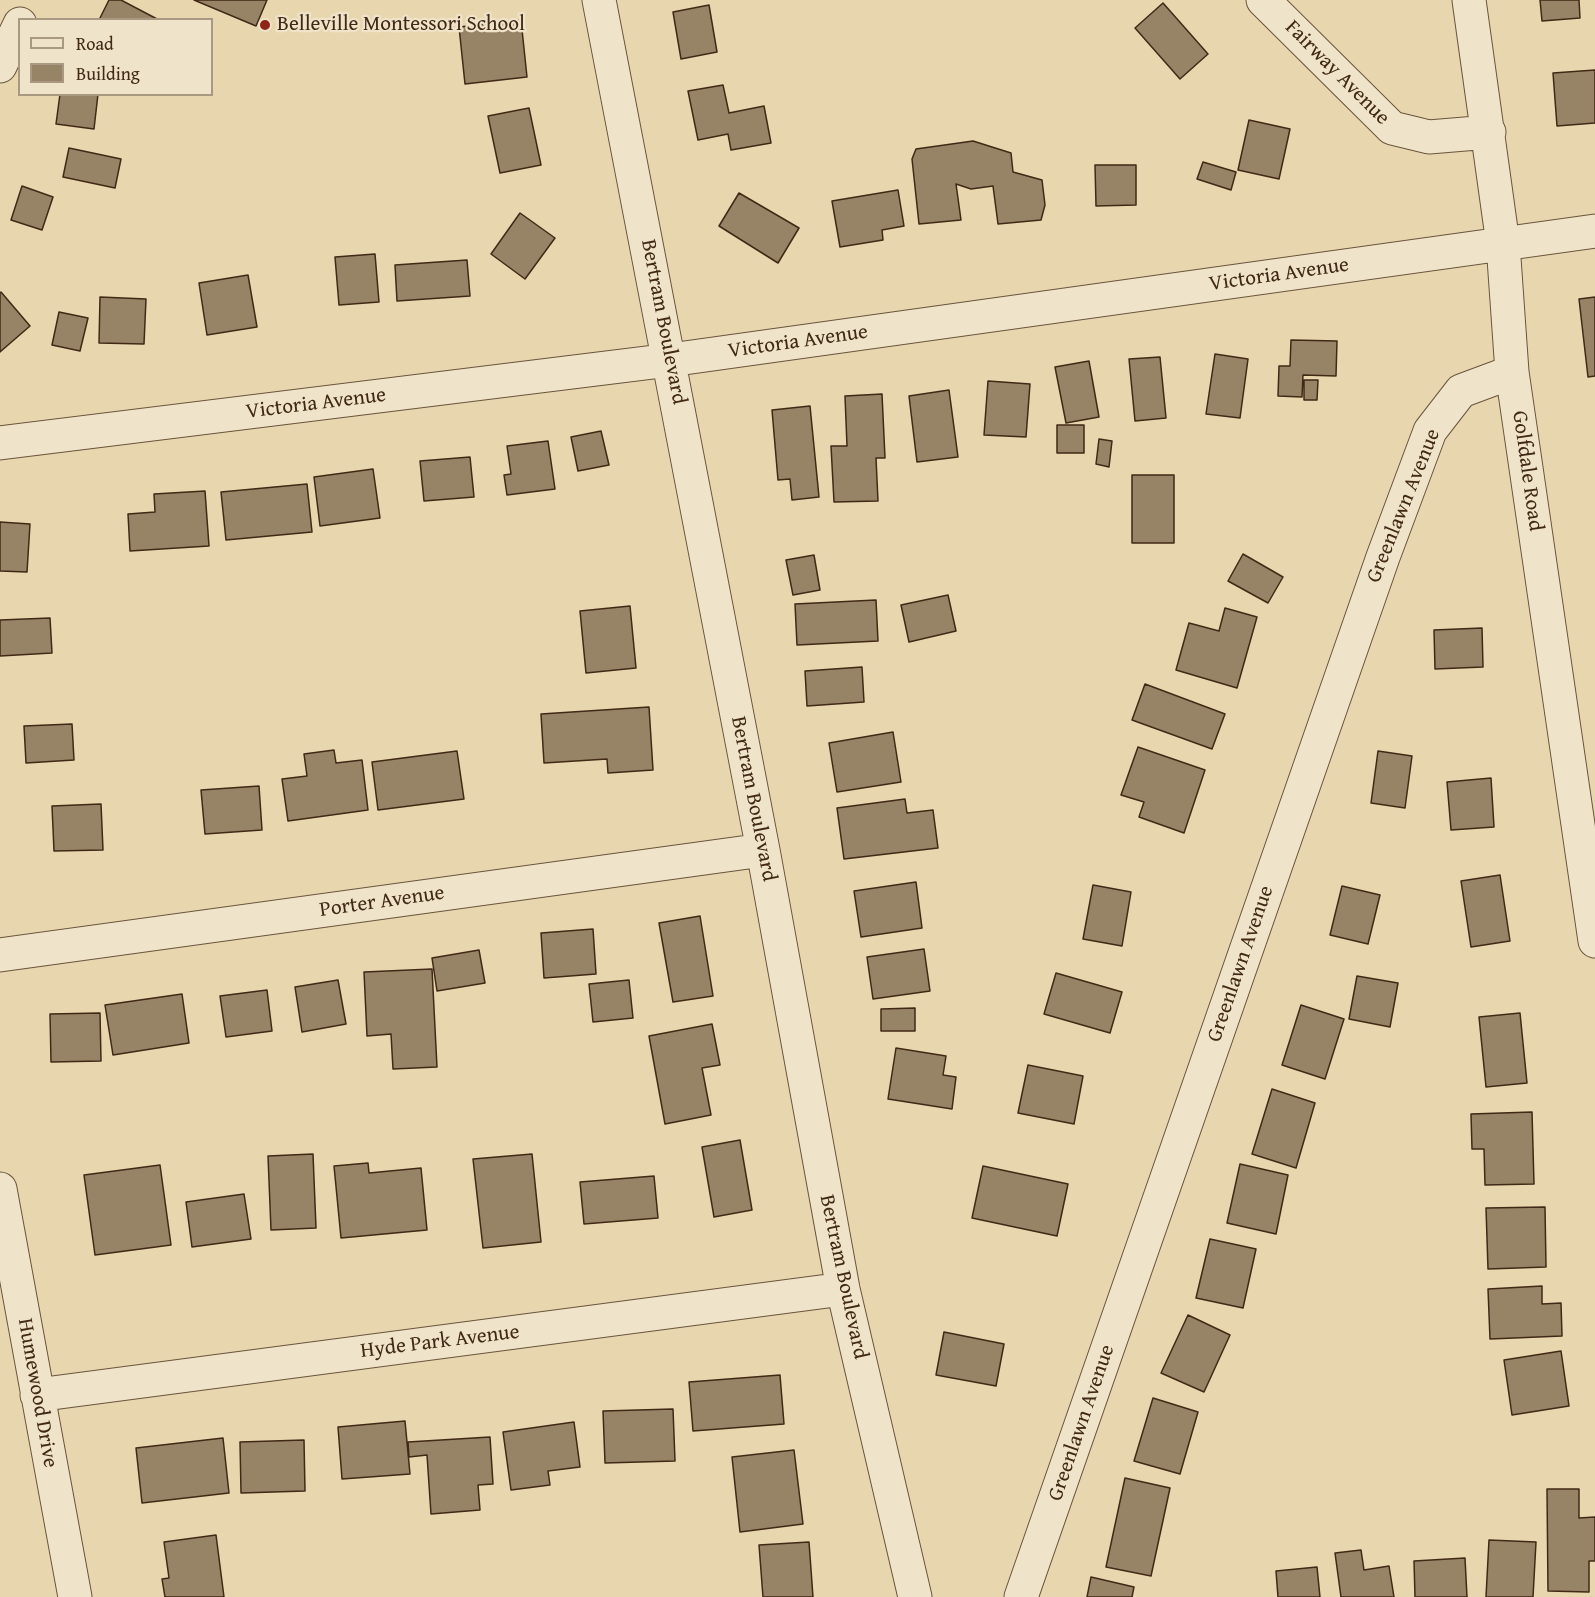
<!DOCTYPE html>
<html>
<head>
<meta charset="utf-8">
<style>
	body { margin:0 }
	#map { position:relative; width:1595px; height:1597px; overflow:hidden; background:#e7d6ae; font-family:"Gentium Book Plus",serif }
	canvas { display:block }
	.legend { position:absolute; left:18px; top:18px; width:195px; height:78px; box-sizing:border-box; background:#efe4ca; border:2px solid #a99982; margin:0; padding:8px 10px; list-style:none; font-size:18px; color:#412916 }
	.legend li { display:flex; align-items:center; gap:12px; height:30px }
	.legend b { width:30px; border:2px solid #a99982 }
</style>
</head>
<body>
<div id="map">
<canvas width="1595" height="1597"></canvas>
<ul class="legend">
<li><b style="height:8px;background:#efe4ca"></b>Road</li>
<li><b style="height:16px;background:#978365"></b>Building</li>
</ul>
</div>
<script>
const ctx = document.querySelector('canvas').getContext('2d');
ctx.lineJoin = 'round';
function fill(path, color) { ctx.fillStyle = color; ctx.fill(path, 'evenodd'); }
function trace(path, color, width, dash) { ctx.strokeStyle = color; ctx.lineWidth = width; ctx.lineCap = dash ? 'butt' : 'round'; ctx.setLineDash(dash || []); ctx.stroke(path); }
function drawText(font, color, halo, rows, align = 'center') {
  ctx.font = font + ' "Gentium Book Plus",serif'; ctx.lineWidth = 4.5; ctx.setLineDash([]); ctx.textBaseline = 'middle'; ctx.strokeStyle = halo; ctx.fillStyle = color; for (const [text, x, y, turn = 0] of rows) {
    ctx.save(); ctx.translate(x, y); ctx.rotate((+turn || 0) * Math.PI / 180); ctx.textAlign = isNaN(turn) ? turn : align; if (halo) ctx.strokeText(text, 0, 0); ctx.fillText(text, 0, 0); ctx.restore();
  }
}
const building = new Path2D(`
	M109,0H121L159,20H99Z
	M194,0H267L256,26Z
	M1540,0H1579L1580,18L1542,21Z
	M1163,3L1208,54L1180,79L1135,28Z
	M709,5L717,52L681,59L673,12Z
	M521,20L527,77L465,84L459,27Z
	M1595,70V123L1557,126L1553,73Z
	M723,85L729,113L764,106L771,143L731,150L728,134L698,140L688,91Z
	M60,94H98L94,129L56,124Z
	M529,108L541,165L500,173L488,116Z
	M1249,120L1290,129L1279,179L1238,170Z
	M973,141L1011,153L1013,172L1042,180L1045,205L1041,220L998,224L993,186L971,189L956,184L961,220L919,224L912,159L916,149Z
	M69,148L121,159L115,188L63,177Z
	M1203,162L1236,172L1231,190L1197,179Z
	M1095,165H1136V205L1096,206Z
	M22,186L53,197L42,230L11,220Z
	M898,190L904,226L882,230L883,240L840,247L832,201Z
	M739,193L799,228L778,263L719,226Z
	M520,213L555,238L525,279L491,254Z
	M375,254L379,302L339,305L335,257Z
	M467,260L470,296L397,301L395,265Z
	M248,275L257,327L207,335L199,283Z
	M1,292L30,326L0,352V293Z
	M100,297L146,299L144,344L99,343Z
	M1595,297V376L1588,377L1579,299Z
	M59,312L88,318L80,351L52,345Z
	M1291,340L1337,341L1336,376L1303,375L1302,397L1278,396L1279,366H1290Z
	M1215,354L1248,359L1240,418L1206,414Z
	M1160,357L1166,418L1135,421L1129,359Z
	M1089,361L1099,417L1066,423L1055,367Z
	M1304,380H1318L1317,400H1304Z
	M988,381L1030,384L1026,437L984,435Z
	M949,390L958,457L917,462L909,396Z
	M882,394L885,458H876L878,501L834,502L831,446H847L845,396Z
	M810,406L819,497L792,500L790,479L778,480L772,410Z
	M1057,425H1084V453H1057Z
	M601,431L609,465L578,471L571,437Z
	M1099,439L1112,441L1109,467L1096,464Z
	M548,441L555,489L507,495L504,475L511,474L507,446Z
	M470,457L474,497L424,501L420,461Z
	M373,469L380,518L320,526L314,477Z
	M1132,475H1174V543H1132Z
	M307,484L312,532L226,540L221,492Z
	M205,491L209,546L130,551L128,514L155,512L154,494Z
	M0,522L30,524L27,572L0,571Z
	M1243,554L1283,577L1268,603L1228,581Z
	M814,555L820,590L793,595L786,560Z
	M948,595L956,631L909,642L901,605Z
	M876,600L878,641L797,645L795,604Z
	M630,606L636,668L586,673L580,611Z
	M1225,608L1257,617L1237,688L1176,670L1189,623L1219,631Z
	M50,618L52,653L0,656V620Z
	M1482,628L1483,667L1435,669L1434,630Z
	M862,667L864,702L807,706L805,671Z
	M1145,684L1225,714L1212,749L1132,720Z
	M649,707L653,770L608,773L607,759L544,763L541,714Z
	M72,724L74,760L26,763L24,726Z
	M893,732L901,782L837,792L829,743Z
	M1138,747L1205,770L1184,833L1139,817L1144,802L1121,795Z
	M334,750L336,763L362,760L368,810L288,821L282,779L307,776L304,754Z
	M457,751L464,799L378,810L372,762Z
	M1378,751L1412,756L1405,808L1371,803Z
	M1491,778L1494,827L1451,830L1447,782Z
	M259,786L262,830L205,834L201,790Z
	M905,799L907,813L933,810L938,848L844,859L837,808Z
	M101,804L103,850L54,851L52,806Z
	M1500,875L1510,941L1471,947L1461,881Z
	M916,882L922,928L861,937L854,891Z
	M1093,885L1131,892L1122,946L1083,939Z
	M1342,886L1380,895L1368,944L1330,935Z
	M700,916L713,996L673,1002L659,923Z
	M593,929L596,974L544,978L541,933Z
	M924,949L930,991L873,999L867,957Z
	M479,950L485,983L437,991L432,958Z
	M432,969L437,1067L393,1069L391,1034L367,1036L364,972Z
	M1056,973L1122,992L1110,1033L1044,1014Z
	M1357,976L1398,983L1390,1027L1349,1019Z
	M338,980L346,1024L302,1032L295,987Z
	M629,980L633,1018L593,1022L589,984Z
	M267,990L272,1031L226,1037L220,996Z
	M182,994L189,1043L113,1055L105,1005Z
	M1301,1005L1344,1019L1325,1079L1282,1065Z
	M915,1008V1031H881V1009Z
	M100,1013L101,1061L51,1062L50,1014Z
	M1520,1013L1527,1083L1486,1087L1479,1017Z
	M712,1024L720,1065L702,1068L711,1115L665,1124L649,1036Z
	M896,1048L946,1056L943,1075L956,1077L952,1109L888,1099Z
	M1028,1065L1083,1076L1074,1124L1018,1113Z
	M1272,1089L1315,1103L1296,1168L1252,1154Z
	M1532,1112L1534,1184L1485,1185L1484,1149H1472L1471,1114Z
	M740,1140L752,1210L714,1217L702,1147Z
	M313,1154L316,1228L271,1230L268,1156Z
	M532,1154L541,1242L483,1248L473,1159Z
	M368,1163L369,1173L421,1168L427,1230L341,1238L334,1166Z
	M1240,1164L1288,1175L1276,1234L1227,1223Z
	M160,1165L171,1245L95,1255L84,1175Z
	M983,1166L1068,1184L1057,1236L972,1218Z
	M654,1176L658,1218L584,1224L580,1182Z
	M244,1194L251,1239L192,1247L186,1202Z
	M1545,1207L1546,1267L1488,1269L1486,1208Z
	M1210,1239L1256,1249L1243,1308L1196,1298Z
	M1542,1286V1304L1561,1303L1562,1336L1490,1339L1488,1289Z
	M1188,1315L1230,1335L1204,1392L1161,1373Z
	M944,1332L1004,1344L996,1386L936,1375Z
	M1561,1351L1569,1406L1512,1415L1504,1360Z
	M780,1375L784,1424L693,1431L689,1382Z
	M1153,1398L1198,1412L1180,1474L1134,1461Z
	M673,1409L675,1461L605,1463L603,1411Z
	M405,1421L410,1474L342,1479L338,1427Z
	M574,1422L580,1467L548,1471L550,1485L511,1490L503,1432Z
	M490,1437L493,1484L478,1485L480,1510L431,1514L427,1455L409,1457L408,1442Z
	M223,1438L229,1493L142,1503L136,1448Z
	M304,1440L305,1491L241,1493L240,1442Z
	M794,1450L803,1524L740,1532L732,1457Z
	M1125,1478L1170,1488L1151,1576L1106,1567Z
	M1547,1489H1579V1518L1595,1517V1561H1589V1592L1548,1591Z
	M216,1535L224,1597H165L162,1579L169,1578L164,1542Z
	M1489,1540L1536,1542L1533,1597H1486Z
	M809,1542L813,1597H763L759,1545Z
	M1361,1550L1364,1570L1389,1566L1394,1597H1341L1335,1553Z
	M1465,1558L1467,1597H1415L1414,1561Z
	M1317,1567L1320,1597H1278L1276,1571Z
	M1091,1577L1134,1587L1132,1597H1087Z`);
fill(building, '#978365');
trace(building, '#412916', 1.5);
const minor = new Path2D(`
	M599,0L763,850L843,1289L915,1597
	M1263,0L1392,128L1429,137L1489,132
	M1469,0L1503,244L1512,372L1595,941
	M0,66L20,24
	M0,443L670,360L1595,231
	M0,955L763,850
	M0,1189L75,1597
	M37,1395L843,1289
	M1021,1597L1383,557L1430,431L1461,391L1512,372`);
trace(minor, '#6a543c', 35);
trace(minor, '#efe4ca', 33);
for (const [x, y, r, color] of [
	[265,25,6,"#8f2418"]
]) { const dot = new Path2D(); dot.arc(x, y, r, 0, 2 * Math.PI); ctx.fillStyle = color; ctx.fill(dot); trace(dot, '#efe4ca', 2); }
drawText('21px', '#412916', '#efe4ca', [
	["Belleville Montessori School",277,25]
], 'left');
drawText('21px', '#412916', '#efe4ca', [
	["Fairway Avenue",1337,73,45],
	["Victoria Avenue",1279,275,-8],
	["Bertram Boulevard",663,322,79],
	["Victoria Avenue",798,342,-8],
	["Victoria Avenue",316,404,-7],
	["Golfdale Road",1527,471,82],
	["Greenlawn Avenue",1404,506,-68],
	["Bertram Boulevard",753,799,79],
	["Porter Avenue",382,902,-8],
	["Greenlawn Avenue",1241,964,-71],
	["Bertram Boulevard",843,1277,78],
	["Hyde Park Avenue",440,1342,-7],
	["Humewood Drive",37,1393,80],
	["Greenlawn Avenue",1082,1423,-71]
]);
</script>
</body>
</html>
